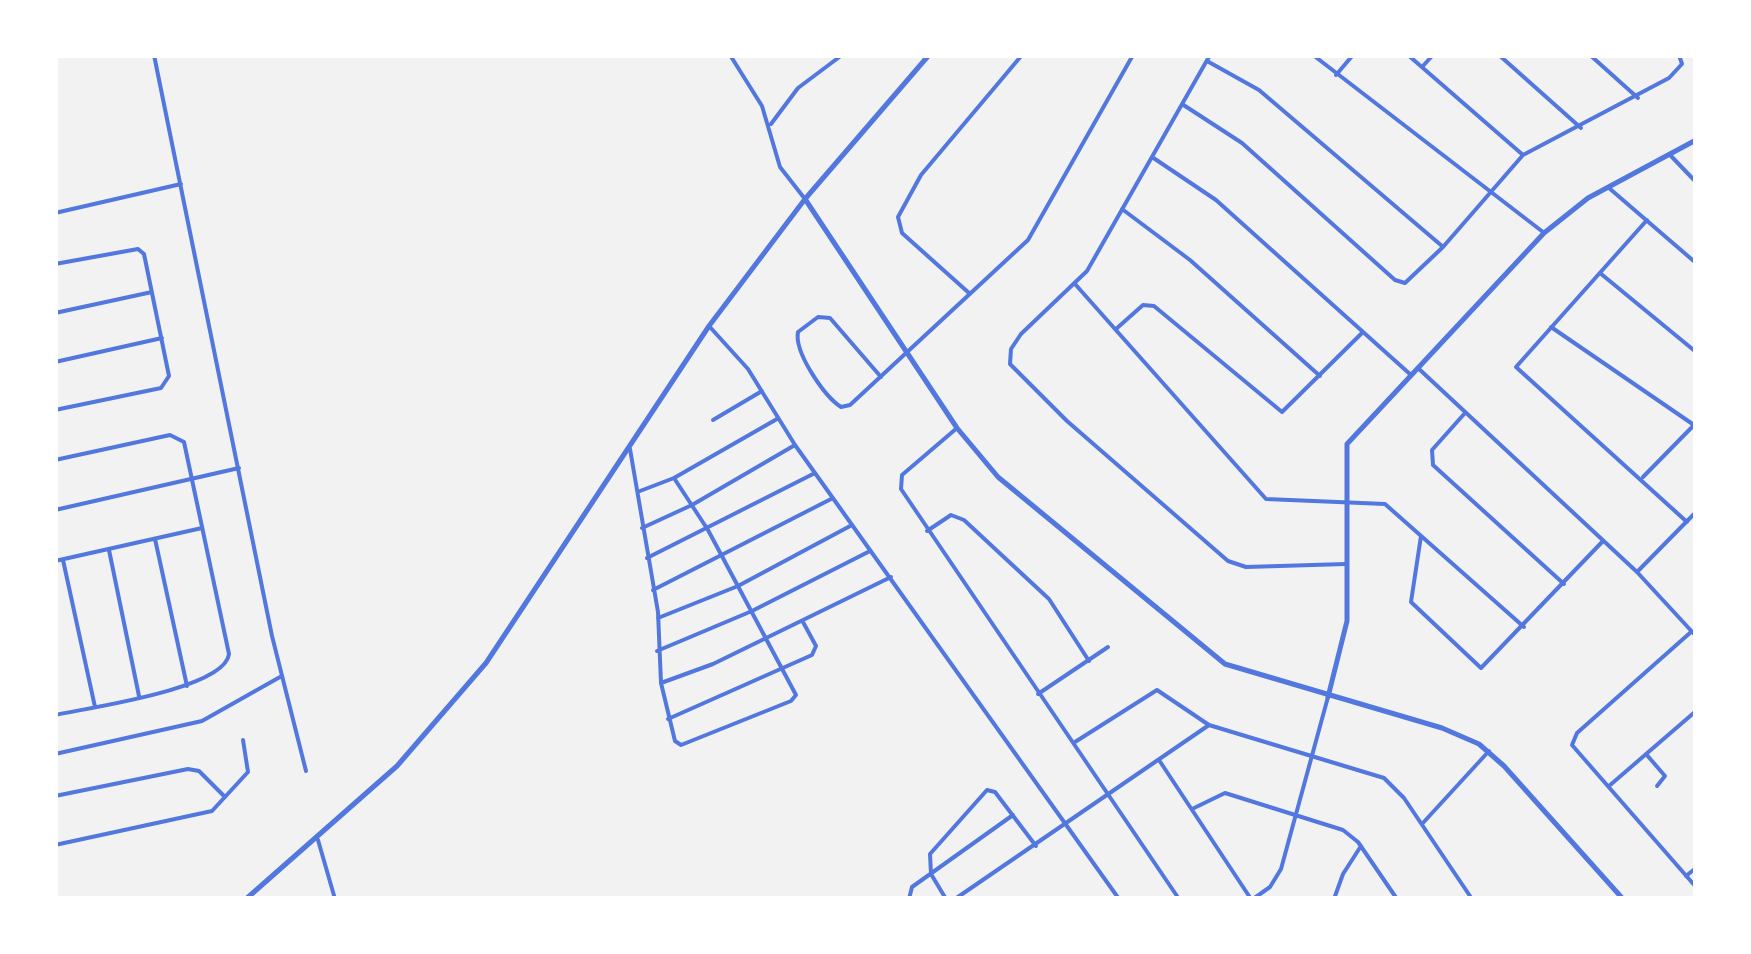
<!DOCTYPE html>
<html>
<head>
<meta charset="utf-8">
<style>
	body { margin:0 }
	#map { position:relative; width:1751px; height:954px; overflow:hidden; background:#f2f2f2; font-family:"DM Sans",sans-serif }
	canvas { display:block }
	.frame { position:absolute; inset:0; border:58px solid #fff; pointer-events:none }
</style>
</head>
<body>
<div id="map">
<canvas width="1751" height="954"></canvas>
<div class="frame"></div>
</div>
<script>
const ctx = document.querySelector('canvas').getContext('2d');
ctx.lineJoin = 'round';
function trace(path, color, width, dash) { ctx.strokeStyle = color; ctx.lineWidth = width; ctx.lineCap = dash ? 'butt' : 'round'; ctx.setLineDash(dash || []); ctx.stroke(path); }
trace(new Path2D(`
	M154,55L272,636L306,771
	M730,55L762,106L780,167L805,199
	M1210,55L1087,271L1021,334L1011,349L1010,364L1067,421L1228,561L1246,567L1346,564
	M1313,55L1543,232
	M1408,55L1523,155
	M1499,55L1581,128
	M1590,55L1638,98
	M1207,61L1259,90L1442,246
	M1422,67L1433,55
	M1336,75L1353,55
	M1182,104L1242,143L1395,280L1405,283L1443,247L1523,155L1669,78L1682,64L1679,55
	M771,124L798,88L842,55
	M1671,156L1696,182
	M1152,157L1216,200L1411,375
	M1609,188L1696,263
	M1122,209L1190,260L1320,376
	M55,213L181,184
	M1647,220L1516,367L1687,522
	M55,264L138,249L144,254L169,376L161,388L55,410
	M1600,273L1696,352
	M1075,284L1266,499L1385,504L1524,627
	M969,293L902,233L898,217L921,175L1022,55
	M55,313L152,292
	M709,326L748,369L795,445L1119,899
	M1551,327L1694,425
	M1116,329L1143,305L1154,306L1282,412L1363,332
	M55,362L162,338
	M1419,369L1637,572L1696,636
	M881,377L830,318L818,317L798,332C794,352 824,396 841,407L850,405L1028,240L1133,55
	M1465,413L1432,450L1433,465L1564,584
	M713,420L762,391
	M957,428L902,475L901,489L1179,899
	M630,449L658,612L661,683L675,741L681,745L791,701L796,695L708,530L674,478
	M55,460L170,435L184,442L229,654C225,689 87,708 55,715
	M1643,477L1696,423
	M640,491L674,478L777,419
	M55,510L239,468
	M642,528L692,505L795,445
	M927,531L951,515L964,520L1049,599L1089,661
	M1421,536L1411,602L1481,668L1603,541
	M155,539L187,686
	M109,550L139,696
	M647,558L815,473
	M63,560L95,707
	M55,561L202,528
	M1637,572L1696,512
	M653,590L833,498
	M658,618L738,586L852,525
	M1691,632L1577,733L1572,745L1696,887
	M657,651L752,611L870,551
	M661,683L713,664L891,577
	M1038,694L1108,647
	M668,719L812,655L816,646L803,622
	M1075,742L1157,690L1209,725
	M55,754L202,721L280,677
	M1646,754L1665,776L1657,786
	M1159,760L1251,899
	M1609,786L1696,711
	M55,796L188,769L199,771L225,797
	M1192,809L1225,793L1343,830L1358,842L1397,899
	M1422,824L1489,751
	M318,840L335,899
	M55,845L212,811L248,772L243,740
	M1686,876L1696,868
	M909,899L912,887L1013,815
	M946,899L931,874L930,854L987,790L995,792L1036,846
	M955,899L1209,725L1384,778L1404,798L1472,899
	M1253,899L1270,887L1281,869L1328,697
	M1334,899L1343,874L1361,846`), '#5277de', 4);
trace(new Path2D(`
	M805,199L957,428L998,477L1225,664L1442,728L1479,744L1504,766L1623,899
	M1328,697L1347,621V444L1544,233L1588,198L1696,140
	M246,899L397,766L486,663L709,326L805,199L929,55`), '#5277de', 5);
</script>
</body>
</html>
